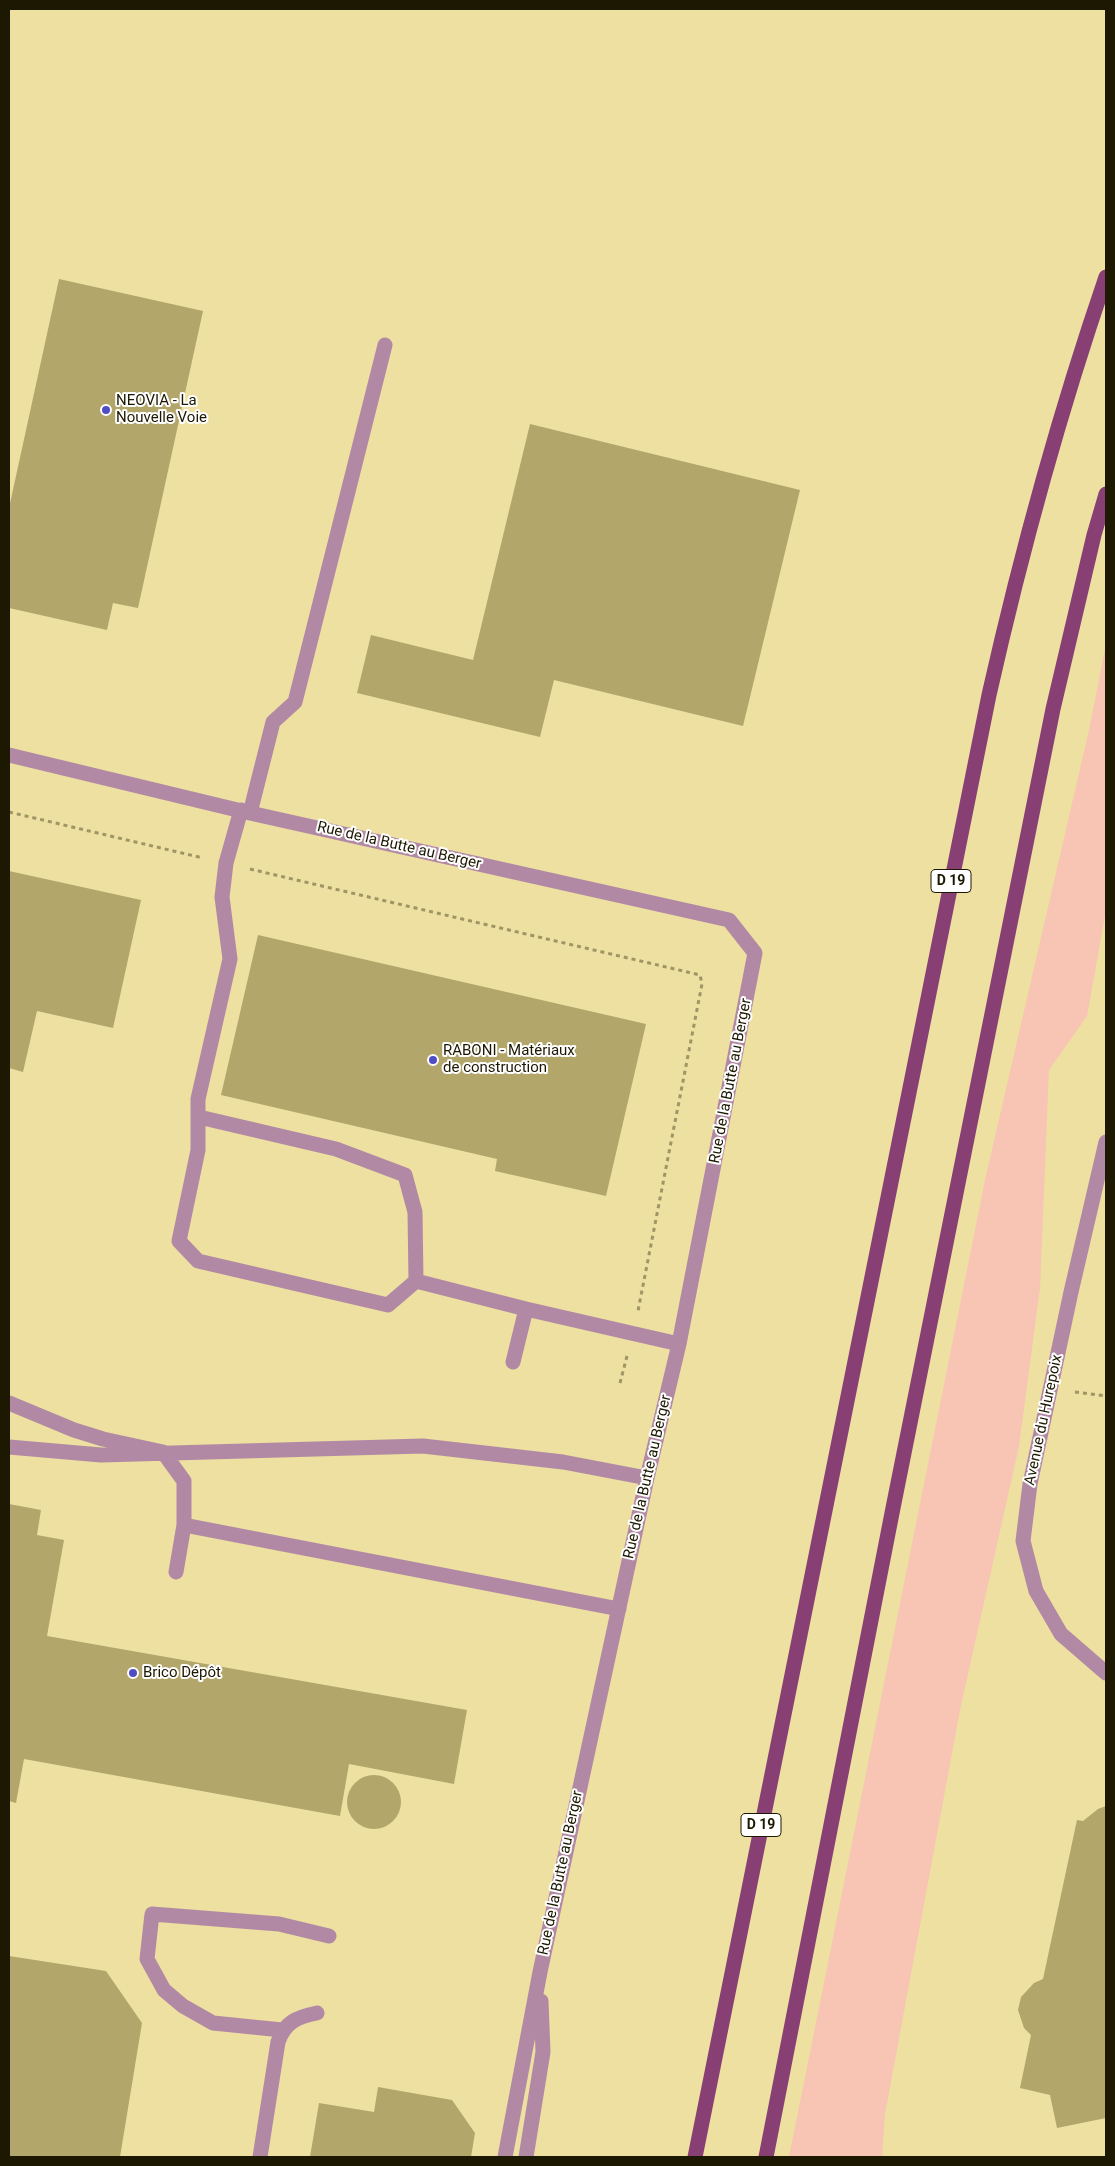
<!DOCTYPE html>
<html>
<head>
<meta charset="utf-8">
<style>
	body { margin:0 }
	#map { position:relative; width:1115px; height:2166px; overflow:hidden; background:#ede0a1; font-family:Roboto,sans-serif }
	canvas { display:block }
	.frame { position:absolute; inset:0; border:10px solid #1d1801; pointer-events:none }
</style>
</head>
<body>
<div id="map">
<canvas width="1115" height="2166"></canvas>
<div class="frame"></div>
</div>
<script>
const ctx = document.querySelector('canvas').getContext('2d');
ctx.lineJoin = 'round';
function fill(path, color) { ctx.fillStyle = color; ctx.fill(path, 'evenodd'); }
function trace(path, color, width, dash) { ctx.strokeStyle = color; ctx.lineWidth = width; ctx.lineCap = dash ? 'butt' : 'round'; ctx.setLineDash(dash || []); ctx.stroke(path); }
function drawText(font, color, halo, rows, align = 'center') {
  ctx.font = font + ' Roboto,sans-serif'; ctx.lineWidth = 4; ctx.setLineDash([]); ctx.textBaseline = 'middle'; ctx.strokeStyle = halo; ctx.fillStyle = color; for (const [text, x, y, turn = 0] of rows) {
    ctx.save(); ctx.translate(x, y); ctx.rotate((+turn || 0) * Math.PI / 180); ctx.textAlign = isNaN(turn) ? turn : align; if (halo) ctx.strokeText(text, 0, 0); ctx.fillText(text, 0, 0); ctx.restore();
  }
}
fill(new Path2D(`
	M1106,644V910L1087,1016L1049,1070L1040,1288L1019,1446L960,1710L885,2114L882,2157H789L985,1180L1089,730Z`), '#f8c4b4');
fill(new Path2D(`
	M59,279L203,311L138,608L113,603L107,630L9,608V508Z
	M530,424L800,490L743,726L554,680L540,737L357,693L371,635L473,660Z
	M9,871L141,900L113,1028L37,1011L23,1072L9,1068Z
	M258,935L646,1024L606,1196L495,1171L497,1159L221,1095Z
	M9,1504L41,1510L37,1535L64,1540L47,1636L467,1710L454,1784L349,1764L340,1816L24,1759L16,1803L9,1801Z
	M347 1802a27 27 0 1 1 54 0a27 27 0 1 1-54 0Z
	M1106,1806V2118L1057,2128L1050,2095L1020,2088L1031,2035L1024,2028L1018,2010L1021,1997L1034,1983L1043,1979L1077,1820L1083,1821L1098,1809Z
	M9,1956L106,1971L142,2023L120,2157H9Z
	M378,2087L452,2100L475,2133L471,2157H310L319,2103L374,2112Z`), '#b2a66b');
trace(new Path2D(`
	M9,812L203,858
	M250,869L700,975L702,984L638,1311
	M620,1383L627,1356
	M1075,1392L1106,1396`), '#9f9565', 3, [4, 4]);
trace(new Path2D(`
	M9,755L250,813L729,920L755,953L679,1344L647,1478L540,1972L505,2157
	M241,810L226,863L222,897L230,959L198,1099V1150L179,1241L198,1261L388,1305L416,1281
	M250,813L273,722L295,702L385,345
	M199,1117L336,1149L405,1175L415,1212L416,1281
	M1106,1142L1071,1292L1030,1484L1023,1541L1036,1591L1061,1634L1106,1673
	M416,1281L526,1309L679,1344
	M513,1362L526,1309
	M9,1403L74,1430L103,1439L163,1452L184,1481V1525L619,1609
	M9,1447L101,1455L423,1446L563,1462L647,1478
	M176,1572L184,1525
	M282,2030L213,2023L183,2006L164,1990L147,1959L152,1914L279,1924L329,1936
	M260,2157L278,2042C285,2022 297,2017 317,2013
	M526,2157L543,2052L541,2001`), '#b289a5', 15);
trace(new Path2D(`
	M695,2157L989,695C1021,553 1059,414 1106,277
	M766,2157L893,1508L1053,709L1094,535L1106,494`), '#873f74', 15);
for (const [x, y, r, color] of [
	[106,410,5,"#504dc4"],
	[433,1060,5,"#504dc4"],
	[133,1673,5,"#504dc4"]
]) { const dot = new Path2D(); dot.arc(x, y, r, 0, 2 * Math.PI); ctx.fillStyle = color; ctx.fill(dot); trace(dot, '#fff', 2); }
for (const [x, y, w] of [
	[951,881,40],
	[761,1825,40]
]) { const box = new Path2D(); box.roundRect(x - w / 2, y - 11.5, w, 23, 4); ctx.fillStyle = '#fff'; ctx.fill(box); trace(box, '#1d1801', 1); }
drawText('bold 14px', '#1d1801', null, [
	["D 19",951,881],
	["D 19",761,1825]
]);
drawText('15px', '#1d1801', '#fff', [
	["NEOVIA - La",116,401],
	["Nouvelle Voie",116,418],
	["RABONI - Matériaux",443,1051],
	["de construction",443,1068],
	["Brico Dépôt",143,1673]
], 'left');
drawText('15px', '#1d1801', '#fff', [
	["Rue de la Butte au Berger",399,846,13],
	["Rue de la Butte au Berger",731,1081,-79],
	["Avenue du Hurepoix",1044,1420,-78],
	["Rue de la Butte au Berger",648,1477,-77],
	["Rue de la Butte au Berger",561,1873,-78]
]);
</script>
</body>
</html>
